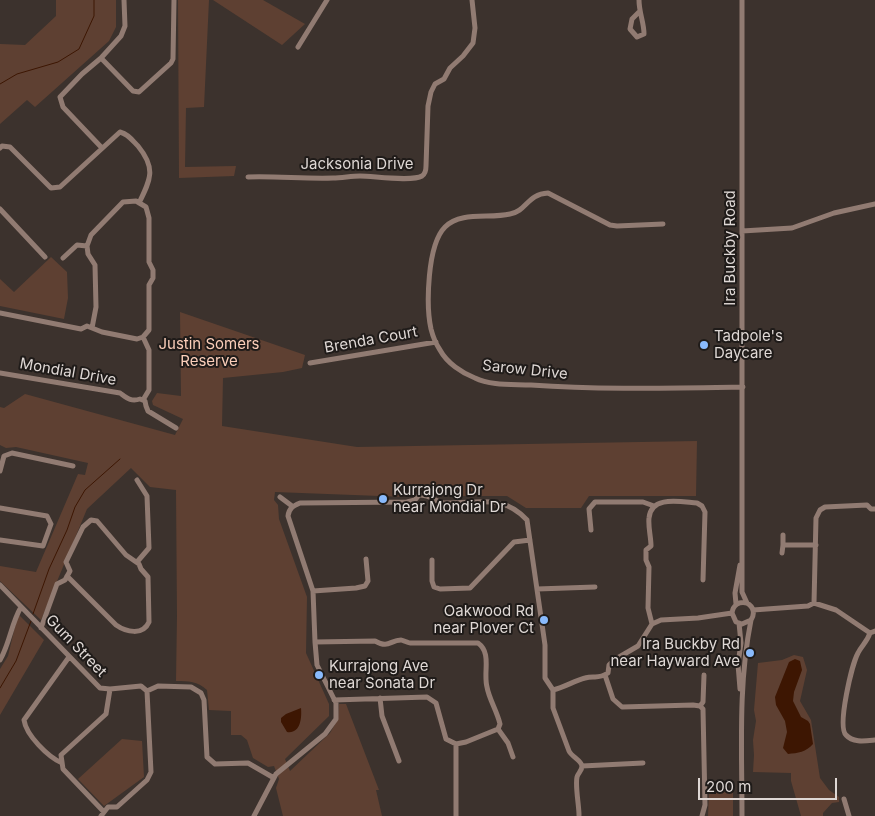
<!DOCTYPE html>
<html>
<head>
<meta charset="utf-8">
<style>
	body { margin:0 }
	#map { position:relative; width:875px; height:816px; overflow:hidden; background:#3c322d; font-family:Inter,sans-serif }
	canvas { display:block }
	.scale { position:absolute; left:698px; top:778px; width:139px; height:22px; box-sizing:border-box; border:2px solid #dfd8d5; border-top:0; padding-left:6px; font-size:15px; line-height:18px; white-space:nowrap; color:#dfd8d5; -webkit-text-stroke:4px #1f1b19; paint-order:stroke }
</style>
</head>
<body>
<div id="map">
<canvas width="875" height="816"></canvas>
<div class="scale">200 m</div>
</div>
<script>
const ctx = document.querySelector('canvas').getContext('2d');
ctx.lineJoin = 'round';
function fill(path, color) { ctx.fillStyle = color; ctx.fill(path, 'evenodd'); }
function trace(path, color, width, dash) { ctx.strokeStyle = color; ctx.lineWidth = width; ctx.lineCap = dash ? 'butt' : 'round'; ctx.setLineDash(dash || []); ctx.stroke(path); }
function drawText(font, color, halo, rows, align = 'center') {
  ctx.font = font + ' Inter,sans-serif'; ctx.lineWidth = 4; ctx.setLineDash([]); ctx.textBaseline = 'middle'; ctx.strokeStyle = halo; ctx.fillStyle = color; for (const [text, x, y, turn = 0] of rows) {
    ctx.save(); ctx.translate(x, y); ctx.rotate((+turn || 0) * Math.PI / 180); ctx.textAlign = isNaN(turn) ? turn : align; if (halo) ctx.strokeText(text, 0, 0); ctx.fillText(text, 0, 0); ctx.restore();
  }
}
fill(new Path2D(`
	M56,0H116V27L109,41L35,107L27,100L0,124V44L25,45L56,16Z
	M178,0H209L204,107L186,108L185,167L236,166L234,176L179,178Z
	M213,0H263L305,24L282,45Z
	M51,257L67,272L68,298L64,319L0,306V279L14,292Z
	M180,312L305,355L302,368L283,372L223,378L222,426L357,447L697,441L696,496H589L581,508H526L507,496H443L424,490L414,492L406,497L275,492L274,500L278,505L279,519L307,597L306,653L329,704V716L285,759L290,771L330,733L338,719L339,704H346L379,790H376L382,816H283L276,788L279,779L274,766L268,767L253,758L247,740L241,735H231V711L209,710L207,690C197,681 189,681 176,681L177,616L176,490L150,487L131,468L87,509L41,620L0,581V566L36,572L78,474L85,475L88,463L16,447L6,448L0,445V407L4,408L25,394L175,435L183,419L153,405L152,401L157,393L181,396Z
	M18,614L44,640L0,715V669L8,656Z
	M794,655L803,657L807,670L800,701L811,720L820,778L829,790L839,797V802L832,803L823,813V816H801L791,781V773L753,772L754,755L753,740L756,721L754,710L758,663L782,660Z
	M122,739L142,741L144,777L104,806L78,779Z
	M709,790L733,791V816H708Z`), '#5e4032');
fill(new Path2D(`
	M795,659L800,661L802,670L794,692L793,701L801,717L808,721L810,724L813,744C806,752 798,753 788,754L783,748L787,732L785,721L776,705L775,697L789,662Z
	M301,708C302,719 300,734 287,732L281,722V718L286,714Z`), '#3d1602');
trace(new Path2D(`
	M0,84L17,74L58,62L79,49L94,16V0
	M33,614L49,569L67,530L75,507L85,490L120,459
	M0,688L16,661L31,621`), '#3d1602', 1);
trace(new Path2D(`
	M742,0V592L747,603
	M639,12L632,19L630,29L637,37L644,34C644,22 639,13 639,0
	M298,47L327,0
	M101,58L133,91L139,92L171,63L173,59L174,0
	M0,148L2,146L10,147L51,188L60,187L120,132C128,134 132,140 138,146C156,168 151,179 139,203
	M102,148L63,107L60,97L82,74L101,58L121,36L125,26L124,0
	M248,177C277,176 305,179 333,178C342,178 351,176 360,176C373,176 412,182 422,176C425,174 426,170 426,166L428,106L431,92L435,84L444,79L450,68L463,56L473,43L475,28L472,0
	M0,209L45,257
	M663,224L617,226L610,225L548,193C527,194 527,211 510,214C489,219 461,211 445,227C427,245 426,306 431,329C433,337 436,344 440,350C447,363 462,373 475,378C491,386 513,384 531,385C601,390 672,388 743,387
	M742,231L792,228L834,213L875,204
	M63,258L77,245L87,246
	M0,313L81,329L87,326L92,328L96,307L95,265L88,254L87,246L91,235L123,202L136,201L146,207L149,218V262L153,270V278L149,285V330L143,337L137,339L102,332L92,328
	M310,363L436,342
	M0,373L120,393C127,398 131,402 140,399L145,401L146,406L148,411L176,428
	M143,400L149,390V350L143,337
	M0,471L4,456L12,453L73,466
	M280,497L292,506
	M0,508L47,516L51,524L43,546L0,540
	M591,530L589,509L595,502H643L654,506
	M783,535V545
	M782,553L783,545H816
	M432,560V581L434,587L440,589L470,588L514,542L530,540
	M137,562L149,548L147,496L137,480
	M0,585L100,688L110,689L141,686L147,691L151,772L147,780L117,807H108L101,816
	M537,589L595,587
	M313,591L356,588L365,586L368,581L366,559
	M814,603L816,518L820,510L825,507L867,505L871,509H875
	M736,604L735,593L740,565
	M753,610L808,606L814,603L836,610L870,633L875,631
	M739,623L741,643L738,664L740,689
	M652,624L648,608L649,567L646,560V550L651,546C651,537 648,527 649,518C651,495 681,502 697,503L702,506L705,512L703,580
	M41,628L57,584L65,580L70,571L66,562L83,527L91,520L97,521L126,555L139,564L141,569L148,577L149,622C143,636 126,632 116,625L67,576
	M870,633C867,642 862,645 858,653C852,664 837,726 846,735C853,743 865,741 875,740
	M315,642L375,641C389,649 390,640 401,640C402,640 409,643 410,643H478C492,653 483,672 487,687C489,699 497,711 500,724L498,729L466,742L456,744
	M0,660C10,643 11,624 21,607
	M605,675L613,699L622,707L693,705L700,706L703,709L705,805L702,816
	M553,690C565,687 574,681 585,678C595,675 597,680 608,673L609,665L614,660L638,646L652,624L661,620L698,618L732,613
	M147,691L158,686L191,687L201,693L204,700L207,757L215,764L248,763L274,778
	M380,698L382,716L399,761
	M334,700L427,697L436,703L446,739L456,744V816
	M700,706L703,702L704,675
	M498,729L508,743L513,757
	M62,763C48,757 26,735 24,720L69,657
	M582,766L643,763
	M844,799L849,816
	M104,812L63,769L61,755L106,714L110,689
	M254,816L276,774L325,734L336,719V703L317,665L315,642L313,591L288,516C289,508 293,506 300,503L407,502L415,500L419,495C432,494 433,502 444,503C477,504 502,493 527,520L545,645V678L553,690V708L569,751C572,757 581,760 582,766C582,771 578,773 577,777C575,786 579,805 579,815
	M742,816C742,750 738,685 751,620C755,614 754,607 747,603C739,601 733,605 732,613L736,622L742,624L751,620`), '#917b72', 5);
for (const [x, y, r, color] of [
	[704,345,5,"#89bafc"],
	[383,499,5,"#89bafc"],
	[544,620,5,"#89bafc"],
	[750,653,5,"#89bafc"],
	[319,675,5,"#89bafc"]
]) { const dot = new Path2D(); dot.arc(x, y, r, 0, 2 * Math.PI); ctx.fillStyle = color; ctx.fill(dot); trace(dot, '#1f1b19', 2); }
drawText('15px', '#dfd8d5', '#1f1b19', [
	["Jacksonia Drive",357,164],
	["Ira Buckby Road",730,248,-90],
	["Brenda Court",371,340,-10],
	["Sarow Drive",525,370,6],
	["Mondial Drive",68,372,10],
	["Gum Street",76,646,46]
]);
drawText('15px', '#dfd8d5', '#1f1b19', [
	["Tadpole's",714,336],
	["Daycare",714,353],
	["Kurrajong Dr",393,490],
	["near Mondial Dr",393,507],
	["Oakwood Rd",534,611,"right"],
	["near Plover Ct",534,628,"right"],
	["Ira Buckby Rd",740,644,"right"],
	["near Hayward Ave",740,661,"right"],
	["Kurrajong Ave",329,666],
	["near Sonata Dr",329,683]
], 'left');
drawText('15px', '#fccfba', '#1f1b19', [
	["Justin Somers",209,344],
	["Reserve",209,361]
]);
</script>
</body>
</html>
